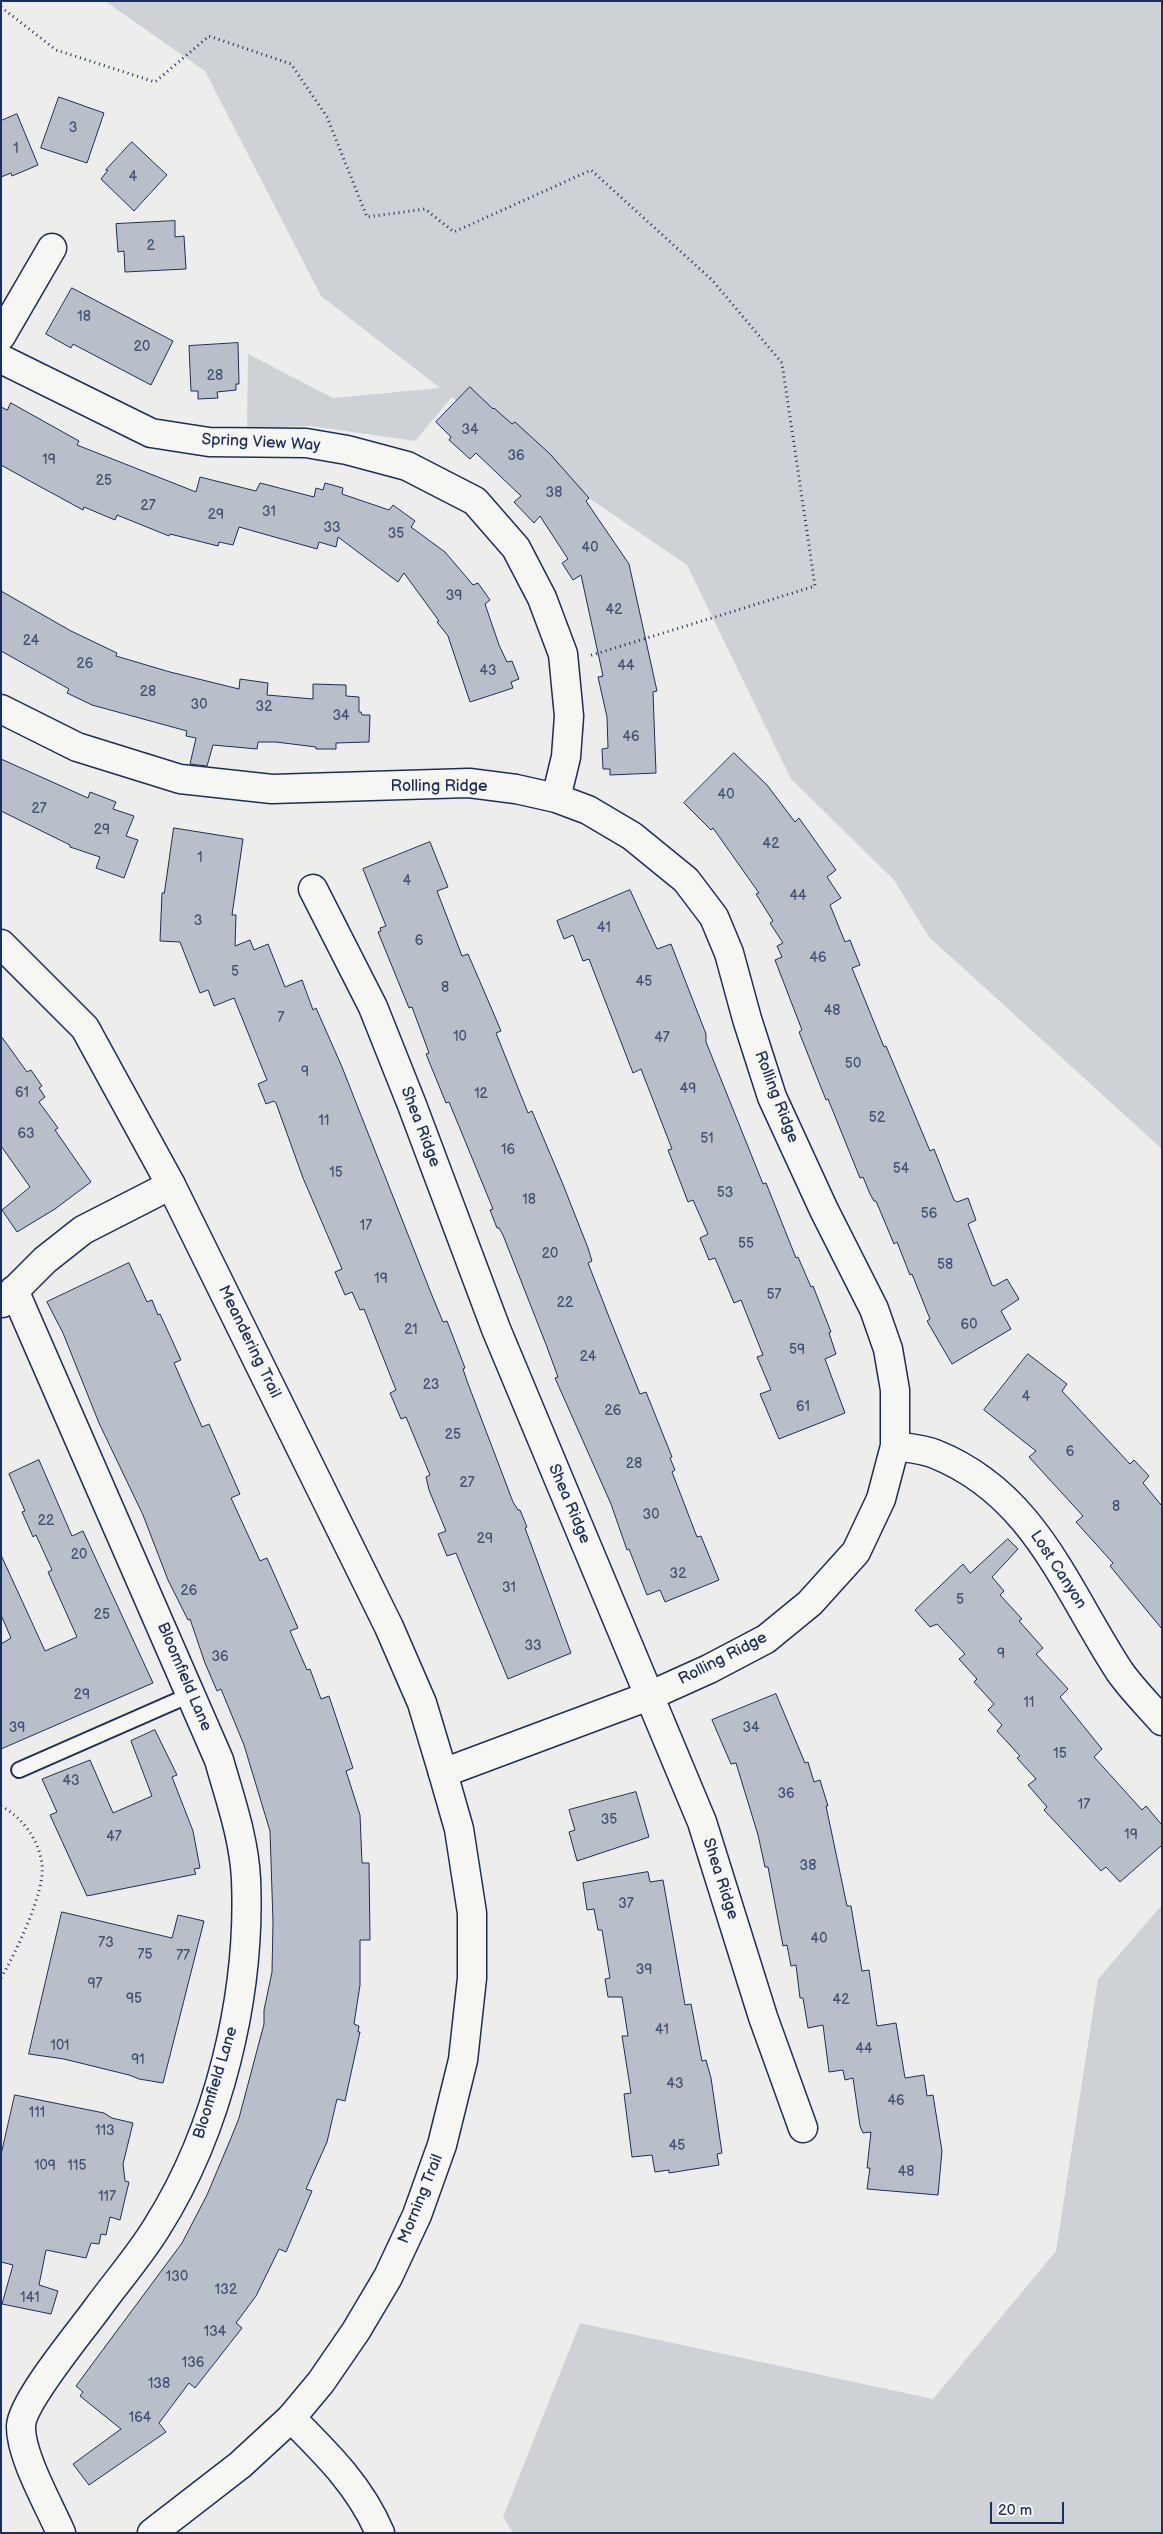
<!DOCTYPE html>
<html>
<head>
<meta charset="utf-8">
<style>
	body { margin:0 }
	#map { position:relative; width:1163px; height:2534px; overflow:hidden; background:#edeeec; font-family:"Balsamiq Sans",sans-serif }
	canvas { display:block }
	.frame { position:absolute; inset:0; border:2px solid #1b2f5e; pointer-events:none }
	.scale { position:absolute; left:990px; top:2502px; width:74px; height:22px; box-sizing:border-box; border:2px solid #1b2f5e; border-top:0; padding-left:6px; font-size:15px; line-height:18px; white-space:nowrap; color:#1b2f5e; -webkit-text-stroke:4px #f6f6f2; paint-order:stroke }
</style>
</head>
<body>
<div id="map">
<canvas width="1163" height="2534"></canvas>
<div class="frame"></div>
<div class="scale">20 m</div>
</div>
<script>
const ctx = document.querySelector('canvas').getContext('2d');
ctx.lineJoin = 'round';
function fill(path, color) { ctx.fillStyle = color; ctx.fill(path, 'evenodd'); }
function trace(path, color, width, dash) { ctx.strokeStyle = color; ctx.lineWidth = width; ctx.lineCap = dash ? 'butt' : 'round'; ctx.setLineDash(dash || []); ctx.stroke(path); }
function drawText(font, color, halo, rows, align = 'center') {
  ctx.font = font + ' "Balsamiq Sans",sans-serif'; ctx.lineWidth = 4; ctx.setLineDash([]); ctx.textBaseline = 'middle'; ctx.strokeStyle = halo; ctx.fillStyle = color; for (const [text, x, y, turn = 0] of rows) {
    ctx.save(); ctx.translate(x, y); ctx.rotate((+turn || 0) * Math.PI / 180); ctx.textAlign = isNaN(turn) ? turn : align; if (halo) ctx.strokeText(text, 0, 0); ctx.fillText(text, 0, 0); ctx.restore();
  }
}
fill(new Path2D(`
	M105,1H1162V1149L929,937L894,880L791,779L687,565L539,464L452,397L415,441L311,426L247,428L248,354L333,398L440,388L321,296L205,71Z
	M1162,1905V2533H513L503,2517L580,2323L933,2399L1056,2251L1098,1979Z`), '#ced2d7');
const building = new Path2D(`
	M59,97L104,113L87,163L41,148Z
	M17,114L38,165L12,176L11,173L1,177V121Z
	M132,142L167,175L134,211L101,179L108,170H106Z
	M175,221V237L184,236L186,269L125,272L124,251L118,252L116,224Z
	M72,288L173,341L151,385L73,344L71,348L46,334Z
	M238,343L239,384H236V390L217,392L218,398L198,399V391H191L189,346Z
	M470,387L493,409L494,408L512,424L515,422L550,454L589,498L586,501L629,564L657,691L653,692L656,773L610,775V769H603L602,749L608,748L607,717L598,677L603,676L581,575L573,580L562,563L568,559L540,516L534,523L514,502L521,496L476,453L470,459L449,440L451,437L436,422Z
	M11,403L79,441L77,445L196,492L200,477L256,491L260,483L314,497L316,488L323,490L325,483L343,488L342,494L389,510L393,505L415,521L411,527L445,552L473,585L478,583L490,600L485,604L499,645L507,662L512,661L519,679L511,682L513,688L470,702L448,636L437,622L439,621L404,573L398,582L338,537L336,547L319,542L317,549L239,527L233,545L219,542L218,546L170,534L169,536L117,515L115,520L84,507L83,510L28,480L1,465V407L7,410Z
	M1,591L71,631L117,653L116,656L170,672L239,689L240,679L268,683L267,695L313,699V684L346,685V696L359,697V712H361L362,715H370L369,742L336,743V749H316V747L276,742H258L257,749L213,745L207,766L190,764L196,738L186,736L187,731L92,705L67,693L69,689L1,651Z
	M734,753L767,785L795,822L799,818L836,870L827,877L841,898L830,905L845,942L850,940L860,965L852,968L884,1047L886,1046L930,1151L934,1149L954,1200L957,1202L968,1198L976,1220L968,1224L992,1285L994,1286L1007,1279L1019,1299L1001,1311L1011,1329L952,1364L927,1321L930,1319L912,1274L910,1275L897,1242L894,1244L876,1201H874L870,1194L863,1177L860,1178L828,1099L826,1100L799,1032L802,1030L775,960L782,957L777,946L783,943L770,923L773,921L756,894L759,893L713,828L711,830L684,803Z
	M1,759L88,798L90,792L116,802L113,809L134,816L126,836L138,840L124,878L96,868L100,857L70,847V845L1,811Z
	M174,828L243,839L232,915H236L235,946L250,940L254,950L268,944L285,987L302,980L313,1010L316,1008L342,1067L431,1293L443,1322L447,1321L465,1368L463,1369L467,1381L513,1502L518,1510H520L527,1527L525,1528L571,1653L508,1679L456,1553L447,1556L438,1534L446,1531L429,1490L426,1477L430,1475L406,1417L401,1419L390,1393L396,1390L364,1309L360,1310L352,1292L345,1295L335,1272L342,1269L303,1178L276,1103L274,1101L266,1104L258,1084L267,1080L234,998L214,1006L208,990L200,993L180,942L160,941L162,893H164Z
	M430,842L448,887L437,891L462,956L468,954L490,1005L501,1031L496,1033L528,1113L532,1111L562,1182L588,1248L592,1261L588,1263L611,1322L640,1394L646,1392L672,1457L670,1458L675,1470L672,1472L697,1537L701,1536L719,1580L665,1602L660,1590L647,1595L629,1549L627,1550L611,1504L555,1378L558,1377L547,1347L503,1235L499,1228H497L490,1210L493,1209L461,1131L449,1102L446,1103L426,1054L429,1053L425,1042L412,1007L409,1008L378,932L381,931L380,928L386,926L363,869Z
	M630,890L657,949L671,944L706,1034V1042L763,1184L766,1183L796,1258L798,1257L811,1287L813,1286L831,1332L829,1333L836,1354L825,1359L845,1413L779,1439L760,1394L771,1390L757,1357L763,1355L741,1300L734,1303L715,1258L709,1260L700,1238L708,1234L693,1200L688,1202L668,1150L672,1149L641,1069L633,1073L589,959L583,961L573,935L564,939L557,921Z
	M1,1036L27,1072L31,1070L42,1086L39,1088L45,1097L39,1102L58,1128L55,1130L91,1182L55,1209L17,1232L2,1210L30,1187L1,1146Z
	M129,1263L147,1302L152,1300L158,1315L160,1314L166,1327L181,1360L174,1363L202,1427L209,1424L240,1494L231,1498L260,1561L267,1558L298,1628L290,1631L307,1670L310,1669L321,1699L329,1696L353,1768L346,1771L360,1815L362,1863H369L370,1940H360V1985L354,2024L359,2026L358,2032H360L345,2101L337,2099L327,2142L306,2189L312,2191L286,2252L279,2249L256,2296L236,2323L242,2328L195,2388L189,2383L159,2423L166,2432L89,2485L73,2464L121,2429L80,2396L83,2392L76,2386L182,2243L207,2195L231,2138L239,2118L264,2024V2010L272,1972L273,1922L270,1831L244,1745L221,1689L217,1691L205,1663L190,1619L188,1620L168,1580L143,1515L99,1423L63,1333L47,1302Z
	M1028,1354L1067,1384L1062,1391L1130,1464L1134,1460L1149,1476L1143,1483L1162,1506V1629L1110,1566L1113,1563L1076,1522L1083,1516L1029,1457L1036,1451L984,1410Z
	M39,1460L72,1536L83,1531L153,1683L1,1749V1644L11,1638L1,1615V1555L45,1651L77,1637L48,1572L52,1570L36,1535L33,1537L22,1512L25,1511L9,1474Z
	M1008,1539L1018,1549L992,1577L1004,1591L1000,1595L1022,1619L1019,1621L1043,1648L1036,1654L1068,1689L1060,1697L1102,1749L1094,1757L1142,1810L1146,1806L1162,1825V1845L1120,1882L1106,1867L1101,1871L1044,1810L1047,1807L1028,1785L1036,1779L1017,1758L1020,1756L997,1731L1002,1725L988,1710L994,1704L974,1682L977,1679L959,1659L965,1654L937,1624L930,1627L915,1610L963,1564L970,1573Z
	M776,1694L805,1763L808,1762L814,1782L820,1780L828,1806H826L847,1906H851L862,1971L869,1970L877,2026L896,2023L905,2078L924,2075L927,2096L933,2095L942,2151L938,2195L867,2189L870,2168H867L871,2132L863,2133L860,2126L853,2078L845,2080L843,2070L829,2072L823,2025L808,2028L803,1998H800L796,1965L791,1966L787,1945L783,1946L768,1867H765L758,1835L736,1763L731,1764L712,1720Z
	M155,1730L177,1775L172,1777L193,1831L200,1868L194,1869L196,1874L87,1896L50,1815L57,1812L42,1779L90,1760L113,1813L152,1796L131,1741Z
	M636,1792L649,1837L577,1861L569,1832L575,1830L569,1810Z
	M648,1872L650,1882L663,1880L685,2005L691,2004L702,2061L706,2060L711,2078L722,2153L717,2154L719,2165L669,2173V2170L655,2172L652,2155L632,2157L624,2094L631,2093L622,2036H628L622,1997H608L605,1979L610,1978L602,1930H598L594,1909L587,1910L583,1883Z
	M62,1912L172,1938L178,1915L204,1921L163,2083L139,2079L129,2075L64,2059L29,2054Z
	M15,2095L104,2113L112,2118L133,2123L123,2164L125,2181L129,2182L120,2220L110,2217L106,2235L101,2234L99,2244L91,2243L86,2258L46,2250L39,2285L58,2291L51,2314L2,2304L13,2265L1,2262V2155Z`);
fill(building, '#b9bfc8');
trace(building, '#1b2f5e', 1);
const lane = new Path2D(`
	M19,1770L192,1694`);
const street = new Path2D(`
	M1,336L52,248
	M1,359L151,433L209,442L306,443L347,450L407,466L475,501L516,548L542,598L563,654L569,716L566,757L556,798
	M1,709L77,747L180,779L272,789L469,783L516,789L556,798L588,810L632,836L686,880L714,917L729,953L747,1019L772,1097L824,1210L874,1309L888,1349L895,1390V1446L881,1499L856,1552L810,1603L766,1639L709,1669L649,1696L443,1773
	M313,889L373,1007L412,1105L496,1329L702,1822L763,2017L803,2128
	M14,1290L219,1760C230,1799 244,1838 246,1879C251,1995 219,2129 157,2227C140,2255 118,2280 99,2306C82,2330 22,2401 21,2426C20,2455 49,2505 61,2533
	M2,1303L45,1260L83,1230L171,1185
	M895,1446C908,1448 923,1449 935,1454C1035,1494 1066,1590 1120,1672C1132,1689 1148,1705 1162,1721
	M291,2418C326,2453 360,2486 380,2533`);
const secondary = new Path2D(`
	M1,944L85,1028L171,1185L389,1627L422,1703L443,1773L459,1829L472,1913V1978L463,2060L442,2145L417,2215L388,2277L356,2331L321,2382L291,2418L240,2465L152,2533`);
trace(lane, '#1b2f5e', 18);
trace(street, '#1b2f5e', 31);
trace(secondary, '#1b2f5e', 31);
trace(new Path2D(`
	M1,7L56,50L155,82L209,36L291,64L327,117L367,217L425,209L454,232L591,170L712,280L782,363L815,586L589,656
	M1,1806C22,1817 39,1840 42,1864C46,1891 15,1954 1,1978`), '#1b2f5e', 3, [1, 4]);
trace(lane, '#f6f6f2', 14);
trace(street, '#f6f6f2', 28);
trace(secondary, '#f6f6f2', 28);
drawText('14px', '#425378', null, [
	["3",73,128],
	["1",16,149],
	["4",133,177],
	["2",151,246],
	["18",84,317],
	["20",142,347],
	["28",215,376],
	["34",470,430],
	["36",516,456],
	["19",49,460],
	["25",104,481],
	["38",554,493],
	["27",148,506],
	["31",269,512],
	["29",216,515],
	["33",332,528],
	["35",396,534],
	["40",590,548],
	["39",454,596],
	["42",614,610],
	["24",31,641],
	["26",85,664],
	["44",626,666],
	["43",488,671],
	["28",148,692],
	["30",199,705],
	["32",264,707],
	["34",341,716],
	["46",631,737],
	["40",726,795],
	["27",39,809],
	["29",102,830],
	["42",771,844],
	["1",200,858],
	["4",407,881],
	["44",798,896],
	["3",198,921],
	["41",604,928],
	["6",419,941],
	["46",818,958],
	["5",235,972],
	["45",644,982],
	["8",445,988],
	["48",832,1011],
	["7",281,1018],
	["10",460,1037],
	["47",662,1038],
	["50",853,1064],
	["9",305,1072],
	["49",688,1089],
	["61",22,1093],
	["12",481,1094],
	["52",877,1118],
	["11",324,1121],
	["63",26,1134],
	["51",707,1139],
	["16",508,1150],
	["54",901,1169],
	["15",336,1173],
	["53",725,1193],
	["18",529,1200],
	["56",929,1214],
	["17",366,1226],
	["55",746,1244],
	["20",550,1254],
	["58",945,1265],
	["19",381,1279],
	["57",774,1295],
	["22",565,1303],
	["60",969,1325],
	["21",411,1330],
	["59",797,1350],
	["24",588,1357],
	["23",431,1385],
	["4",1026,1397],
	["61",803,1407],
	["26",613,1411],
	["25",453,1435],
	["6",1070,1452],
	["28",634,1464],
	["27",467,1483],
	["8",1116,1507],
	["30",651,1515],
	["22",46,1521],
	["29",485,1539],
	["20",79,1555],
	["32",678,1574],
	["31",509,1588],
	["26",189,1591],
	["5",960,1600],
	["25",102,1615],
	["33",533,1646],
	["9",1001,1654],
	["36",220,1657],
	["29",82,1695],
	["11",1029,1703],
	["39",17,1728],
	["34",751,1728],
	["15",1060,1754],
	["43",71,1781],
	["36",786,1794],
	["17",1084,1805],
	["35",609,1820],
	["19",1131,1835],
	["47",114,1837],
	["38",808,1866],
	["37",626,1904],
	["40",819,1939],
	["73",106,1943],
	["75",145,1955],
	["77",183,1956],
	["39",644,1970],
	["97",95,1984],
	["95",134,1999],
	["42",841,2000],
	["41",662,2030],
	["101",60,2046],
	["44",864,2049],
	["91",138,2060],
	["43",675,2084],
	["46",896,2101],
	["111",37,2113],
	["113",105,2131],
	["45",677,2146],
	["109",45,2166],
	["115",77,2166],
	["48",906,2172],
	["117",107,2197],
	["130",177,2277],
	["132",226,2290],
	["141",30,2298],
	["134",215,2332],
	["136",193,2363],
	["138",159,2384],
	["164",140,2418]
]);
drawText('16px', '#1b2f5e', '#f6f6f2', [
	["Spring View Way",261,443,3],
	["Rolling Ridge",439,787],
	["Rolling Ridge",776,1097,69],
	["Shea Ridge",420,1127,69],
	["Meandering Trail",249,1342,64],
	["Shea Ridge",569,1504,67],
	["Lost Canyon",1058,1570,57],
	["Rolling Ridge",723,1659,-27],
	["Bloomfield Lane",184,1677,67],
	["Shea Ridge",720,1879,72],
	["Bloomfield Lane",216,2083,-73],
	["Morning Trail",421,2199,-68]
]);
</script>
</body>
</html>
